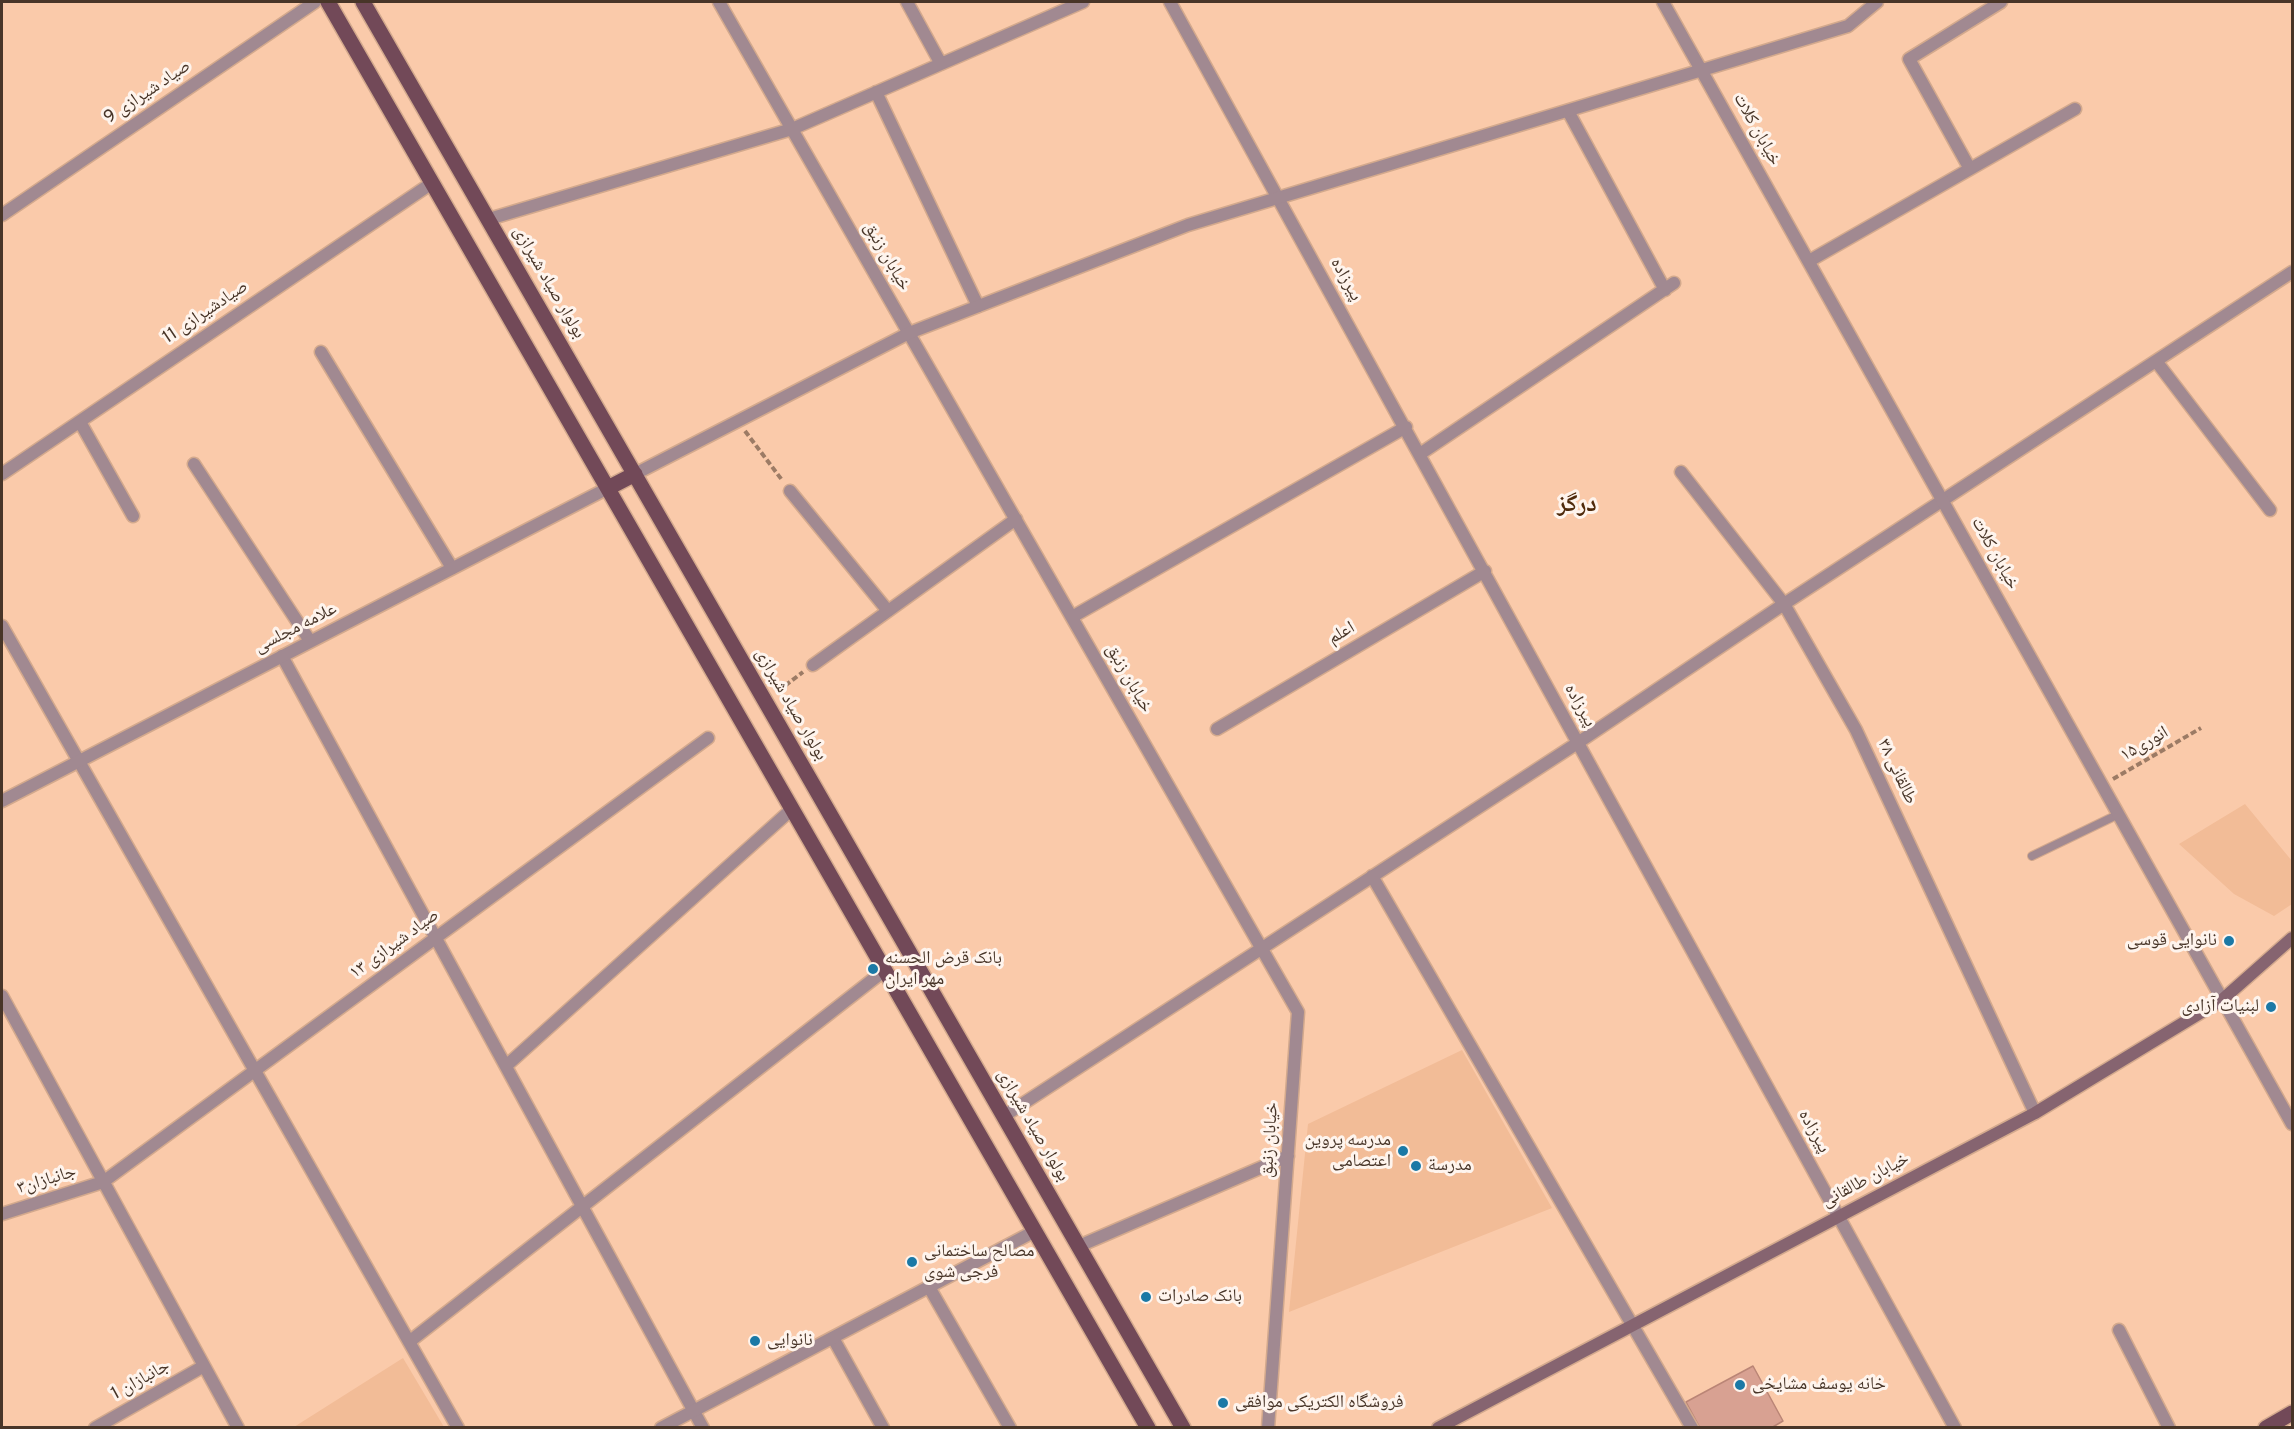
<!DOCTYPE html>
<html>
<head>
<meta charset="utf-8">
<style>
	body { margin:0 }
	#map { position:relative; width:2294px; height:1429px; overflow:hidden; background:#facaaa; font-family:Overpass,sans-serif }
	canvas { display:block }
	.frame { position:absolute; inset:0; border:3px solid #483528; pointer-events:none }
</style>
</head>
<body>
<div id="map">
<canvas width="2294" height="1429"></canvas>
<div class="frame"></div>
</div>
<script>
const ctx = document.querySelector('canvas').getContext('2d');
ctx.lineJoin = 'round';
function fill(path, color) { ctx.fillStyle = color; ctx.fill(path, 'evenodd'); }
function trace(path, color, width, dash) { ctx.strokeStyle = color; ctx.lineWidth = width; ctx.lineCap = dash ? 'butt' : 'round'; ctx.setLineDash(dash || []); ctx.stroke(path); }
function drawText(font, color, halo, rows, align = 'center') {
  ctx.font = font + ' Overpass,"Noto Naskh Arabic",sans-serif'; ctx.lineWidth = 6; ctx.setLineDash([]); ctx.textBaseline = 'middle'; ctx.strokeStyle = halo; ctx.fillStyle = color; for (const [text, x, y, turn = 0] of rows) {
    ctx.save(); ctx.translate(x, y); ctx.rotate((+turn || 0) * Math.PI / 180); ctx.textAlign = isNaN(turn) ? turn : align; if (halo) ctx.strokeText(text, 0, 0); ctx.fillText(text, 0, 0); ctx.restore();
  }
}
fill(new Path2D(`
	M2245,804L2292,861V904L2274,916L2234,894L2179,844Z
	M1462,1050L1552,1208L1289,1312L1308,1124Z
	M403,1358L444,1427H294Z`), '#f2bc97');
const building = new Path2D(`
	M1753,1366L1783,1421L1771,1428H1700L1686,1402Z`);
fill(building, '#d8a192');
trace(building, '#ba8576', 1.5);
const service = new Path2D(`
	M2032,856L2119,814`);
const minor = new Path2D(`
	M719,2L1298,1012L1268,1428
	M907,2L941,64
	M1170,2L1955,1428
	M876,92L978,306
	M1568,111L1665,290
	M1970,169L1909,59L2001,2
	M2,215L315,2
	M489,219L792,129L1083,2
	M1809,261L2075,109
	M321,352L452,568
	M2156,361L2270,510
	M80,422L133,516
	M1420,454L1674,283
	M194,464L310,641
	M1681,472L1784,604L1856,730L2035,1113
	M2,474L432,183
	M790,491L888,611
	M1072,617L1406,427
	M2,626L458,1428
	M282,656L703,1428
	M813,665L1016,519
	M1217,729L1485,571
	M1372,876L1692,1428
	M2,996L238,1428
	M506,1066L792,809
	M1004,1116L1579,742L1784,604L2292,272
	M2,1214L103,1182L708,738
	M1079,1246L1288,1156
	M929,1287L1010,1428
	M2119,1330L2169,1428
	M833,1338L883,1428
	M409,1342L885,970
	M95,1428L204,1366`);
const tertiary = new Path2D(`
	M1663,2L2292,1124
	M635,474L909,333L1188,225L1848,26L1877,2
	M2,801L608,488
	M661,1428L1035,1231`);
const secondary = new Path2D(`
	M1438,1428L2035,1113L2223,999L2292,938`);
const primary = new Path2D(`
	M328,2L1148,1428
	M363,2L1183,1428
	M608,488L635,474
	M2266,1428L2292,1413`);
trace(service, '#d3a98d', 10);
trace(minor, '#d3a98d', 15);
trace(tertiary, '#d3a98d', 15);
trace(secondary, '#d3a98d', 15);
trace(primary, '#d3a98d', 18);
trace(new Path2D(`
	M745,431L782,480
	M778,691L803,672
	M2113,779L2201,728`), '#9c7b65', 4, [6, 3]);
trace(service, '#a18991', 8);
trace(minor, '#a18991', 12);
trace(tertiary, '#a18991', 12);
trace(secondary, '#866470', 12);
trace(primary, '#724958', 15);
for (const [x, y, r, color] of [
	[2229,941,6,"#1b79a6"],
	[873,969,6,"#1b79a6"],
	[2271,1007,6,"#1b79a6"],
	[1403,1151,6,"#1b79a6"],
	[1416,1166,6,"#1b79a6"],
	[912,1262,6,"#1b79a6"],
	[1146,1297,6,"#1b79a6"],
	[755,1341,6,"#1b79a6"],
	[1740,1385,6,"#1b79a6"],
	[1223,1403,6,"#1b79a6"]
]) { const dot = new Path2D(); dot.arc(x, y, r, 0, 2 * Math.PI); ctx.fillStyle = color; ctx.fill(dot); trace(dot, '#fef4ed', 2); }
drawText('18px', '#483528', '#fef4ed', [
	["صیاد شیرازی 9",148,93,-34],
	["خیابان کلات",1756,130,61],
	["خیابان زنبق",886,257,60],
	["پیرزاده",1345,280,61],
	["بولوار صیاد شیرازی",548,283,60],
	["صیادشیرازی 11",206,313,-34],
	["خیابان کلات",1994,554,61],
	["علامه مجلسی",296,629,-27],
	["اعلم",1342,634,-30],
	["خیابان زنبق",1128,679,60],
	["بولوار صیاد شیرازی",790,705,60],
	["پیرزاده",1579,706,61],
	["انوری۱۵",2145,745,-30],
	["طالقانی ۳۸",1896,772,65],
	["صیاد شیرازی ۱۳",395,945,-36],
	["بولوار صیاد شیرازی",1032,1126,60],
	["پیرزاده",1813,1132,61],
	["خیابان زنبق",1271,1140,-86],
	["جانبازان۳",47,1181,-17],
	["خیابان طالقانی",1866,1181,-28],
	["جانبازان 1",141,1381,-29]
]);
drawText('18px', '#483528', '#fef4ed', [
	["نانوایی قوسی",2217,941,"right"],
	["بانک قرض الحسنه",885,959],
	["مهر ایران",885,980],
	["لبنیات آزادی",2259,1007,"right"],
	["مدرسه پروین",1391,1141,"right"],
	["اعتصامی",1391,1162,"right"],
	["مدرسة",1428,1166],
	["مصالح ساختمانی",924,1252],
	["فرجی شوی",924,1273],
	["بانک صادرات",1158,1297],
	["نانوایی",767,1341],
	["خانه یوسف مشایخی",1752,1385],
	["فروشگاه الکتریکی موافقی",1235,1403]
], 'left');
drawText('bold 24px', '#4f2a0b', '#fef4ed', [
	["درگز",1577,506]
]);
</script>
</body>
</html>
